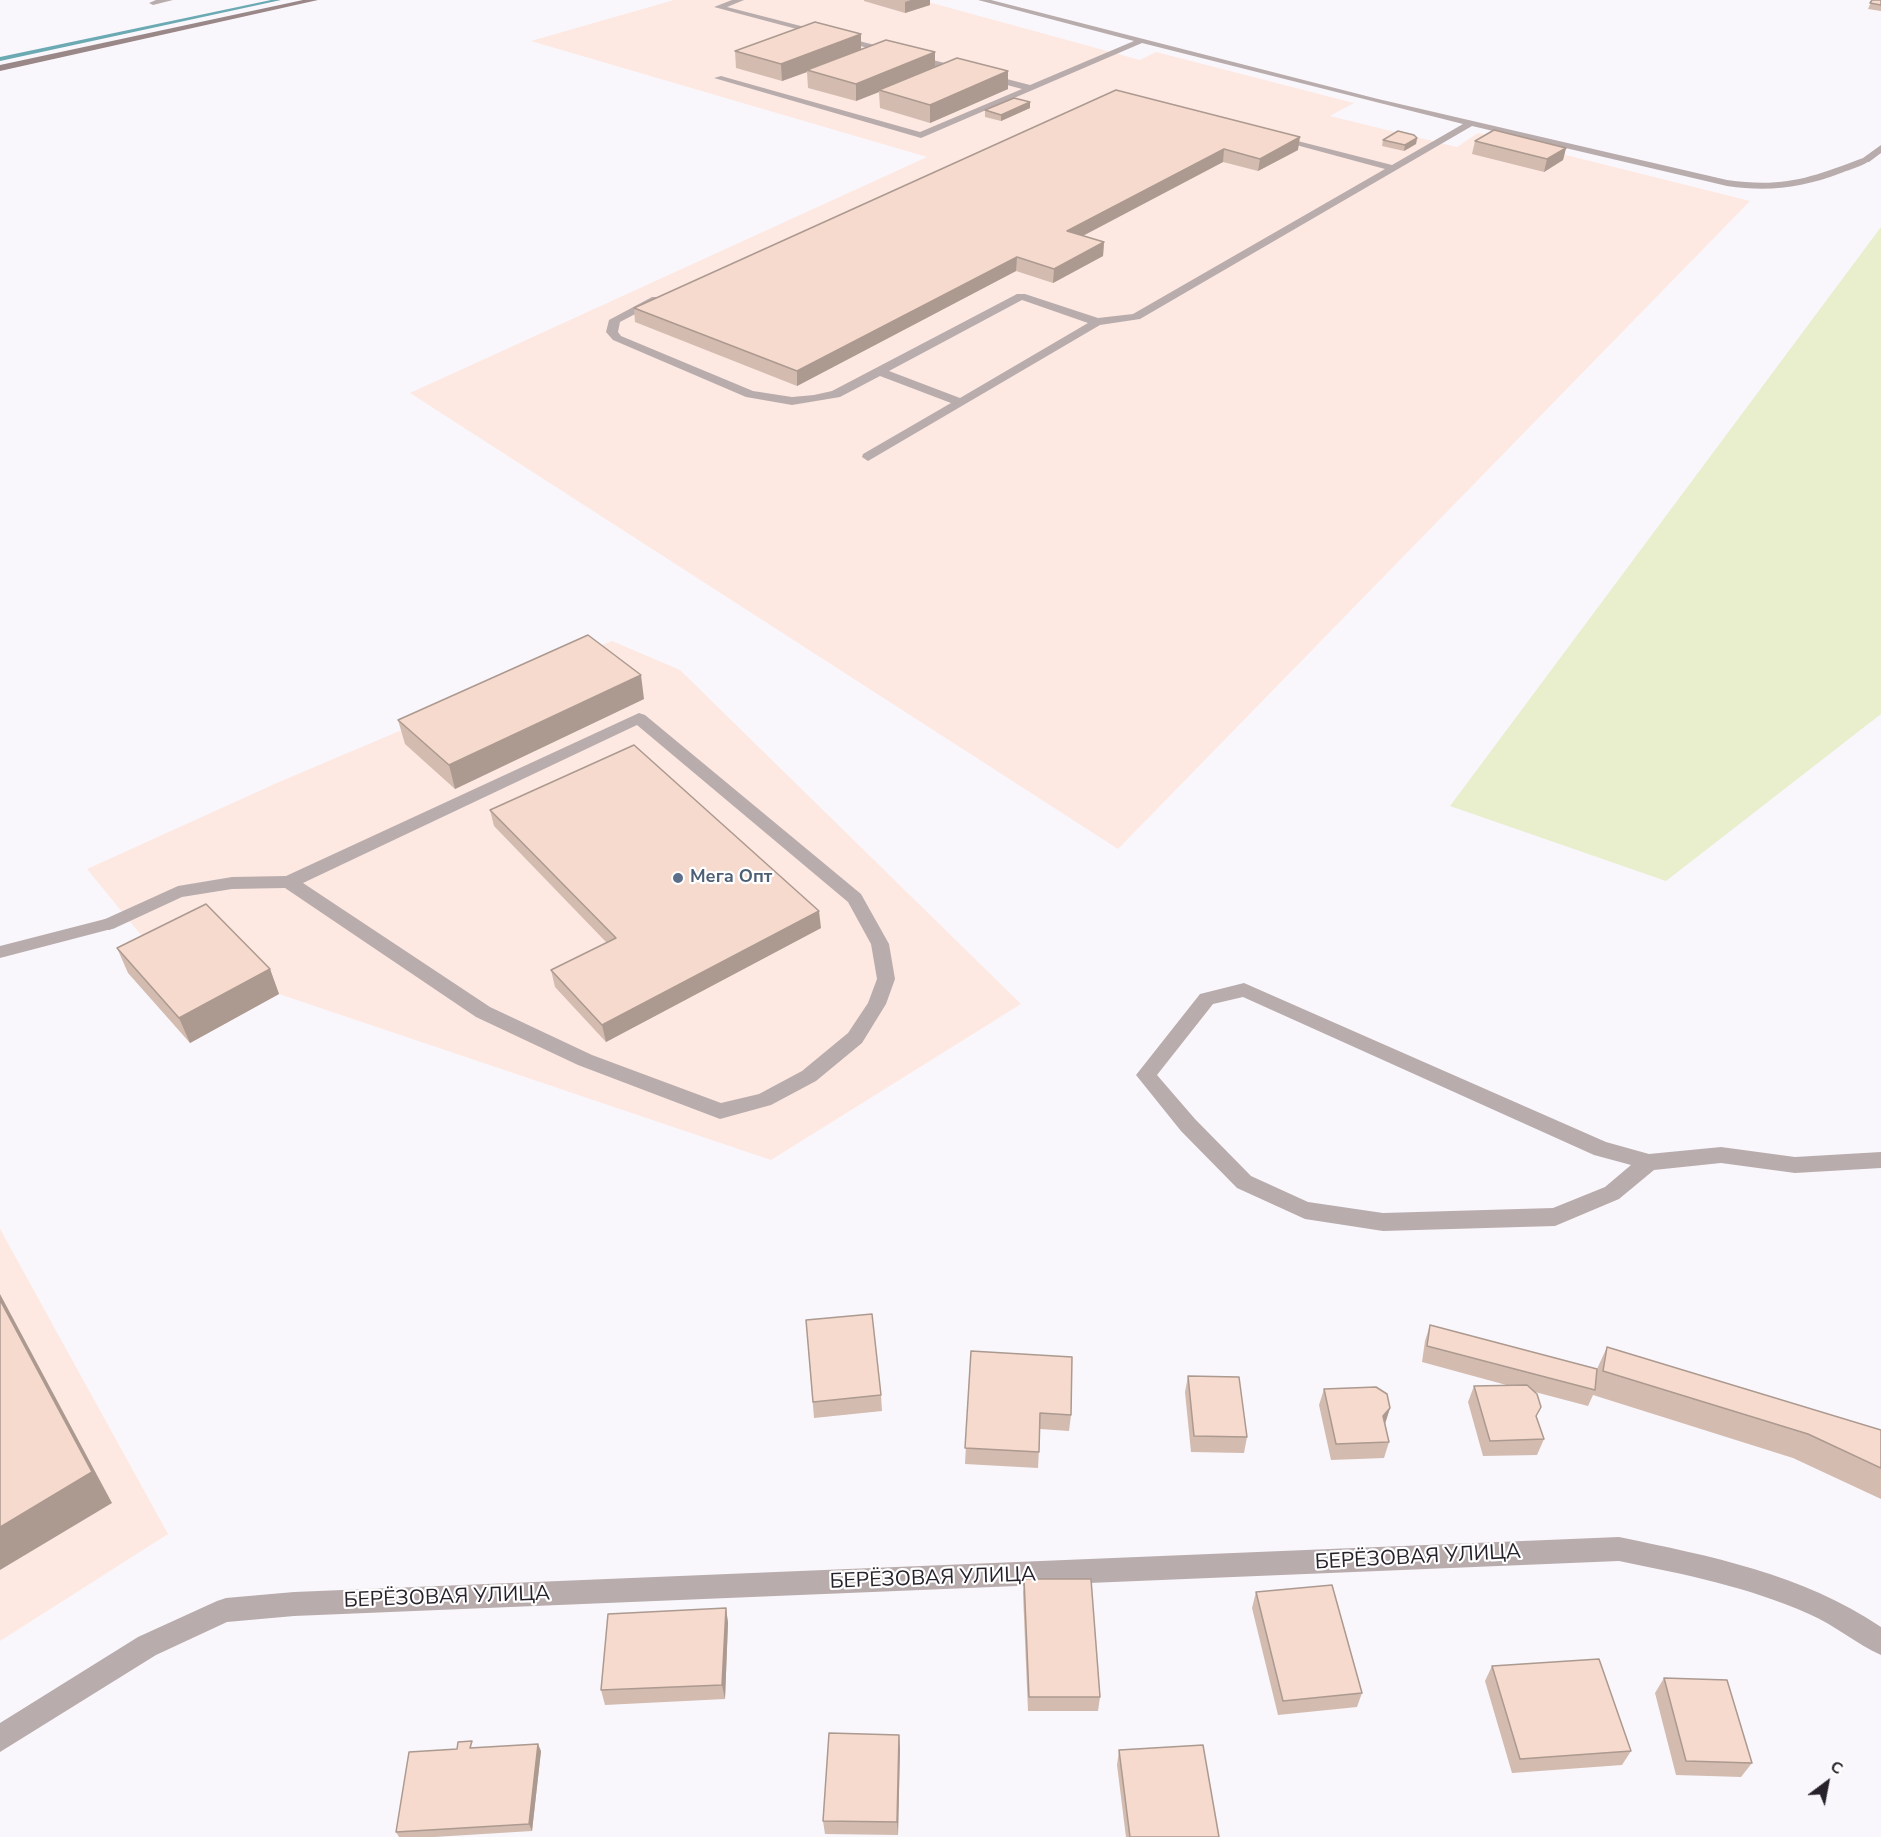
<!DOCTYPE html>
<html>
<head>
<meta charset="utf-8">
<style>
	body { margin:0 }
	#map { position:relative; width:1881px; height:1837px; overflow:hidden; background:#f9f7fc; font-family:"Nunito Sans",sans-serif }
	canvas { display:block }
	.north { position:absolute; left:1797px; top:1753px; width:60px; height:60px; -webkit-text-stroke:4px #fff; paint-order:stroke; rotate:32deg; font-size:16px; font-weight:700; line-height:24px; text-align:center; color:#26212a }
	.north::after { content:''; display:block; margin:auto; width:21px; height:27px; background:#26212a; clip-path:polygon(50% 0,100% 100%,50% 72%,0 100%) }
</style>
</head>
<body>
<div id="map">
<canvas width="1881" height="1837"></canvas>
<div class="north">С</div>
</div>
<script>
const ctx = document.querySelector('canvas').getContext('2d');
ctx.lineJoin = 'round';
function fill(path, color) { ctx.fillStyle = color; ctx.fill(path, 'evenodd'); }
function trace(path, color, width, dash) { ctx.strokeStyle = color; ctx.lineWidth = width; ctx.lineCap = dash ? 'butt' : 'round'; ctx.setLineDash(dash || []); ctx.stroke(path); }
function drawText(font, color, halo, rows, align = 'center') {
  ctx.font = font + ' "Nunito Sans",sans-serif'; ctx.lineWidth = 4.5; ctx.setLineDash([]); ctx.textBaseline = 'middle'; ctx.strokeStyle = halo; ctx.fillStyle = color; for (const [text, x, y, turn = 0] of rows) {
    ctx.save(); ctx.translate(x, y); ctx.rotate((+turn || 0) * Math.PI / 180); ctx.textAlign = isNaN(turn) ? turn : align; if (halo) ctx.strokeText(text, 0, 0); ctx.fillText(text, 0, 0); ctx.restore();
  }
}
fill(new Path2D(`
	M674,0H921L1140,60L1156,52L1354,103L1330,116L1457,147L1478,133L1750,201L1118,849L410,393L927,157L531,41Z
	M612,641L680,670L1021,1004L771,1160L279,994L159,957L87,869L279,782Z
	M0,1229L168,1534L0,1641Z`), '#fde9e2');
fill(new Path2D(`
	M1881,227V714L1666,881L1450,806Z`), '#e9eecd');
fill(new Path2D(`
	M271,0H281L0,61V57Z`), '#6baab3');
fill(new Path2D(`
	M173,0L153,5L149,3L156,0Z
	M732,0H744L727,7L1030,85L1134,41L978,0H991L1378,99L1727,180C1784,188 1810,178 1863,158L1871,160C1863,166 1851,169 1841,173C1802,188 1768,192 1727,186L1472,126L1140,319L1100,325L868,461L862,457L863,454L951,403L880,376L840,397L792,405L746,397L613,340L606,332L609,320L652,297H660V301L620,322L618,332L621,336L753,391L792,397L814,395L832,391L1017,294H1025L1098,318L1133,314L1385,169L1274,139V135L1392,165L1463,124L1142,43L921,138L714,78L721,76L920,132L1022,89L714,7ZM1022,300L1088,323L960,398L889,371Z
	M639,713L645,715L861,894L889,944L895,979L886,1004L862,1043L816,1081L771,1105L720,1119L578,1065L476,1017L285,888L232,889L182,897L115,928L109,930L103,928L100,924L103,920L178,886L232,877L286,876ZM637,725L848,902L871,944L877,979L868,1003L848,1033L802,1071L759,1094L721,1103L592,1055L490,1007L303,883Z
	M1244,983L1606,1142L1649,1154L1721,1147L1795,1157L1881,1152V1168L1795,1173L1721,1163L1654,1170L1619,1199L1555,1226L1383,1231L1305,1219L1237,1188L1181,1131L1136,1075L1200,994ZM1243,997L1594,1155L1631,1165L1605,1187L1553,1208L1383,1213L1308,1202L1251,1176L1195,1119L1157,1075L1213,1004Z`), '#b9acad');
fill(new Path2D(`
	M1881,145V153L1869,162H1863V158Z
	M109,918L115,920L118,924L115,928L0,958V946Z
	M1619,1537C1710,1556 1803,1574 1881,1627V1655C1856,1644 1835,1625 1809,1614C1749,1587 1683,1574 1619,1561L294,1616L227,1622L156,1655L0,1752V1723L138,1637L217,1601L226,1598L294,1592Z`), '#b9acad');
fill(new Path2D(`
	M303,0H318L0,71V65Z`), '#9a8788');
fill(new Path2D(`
	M864,0H930V5L905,13L864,1Z
	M1872,0H1881V11L1868,9Z
	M861,34V49L935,52V68L1008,89L930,123L880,108L879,92L856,101L808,88L807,72L782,81L736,68L735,51Z
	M1116,90L1298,150L1258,171L1223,162L1083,236L1104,242L1103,256L1053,283L1016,271L797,386L635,322L634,308Z
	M1030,108L1001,121L985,117V110Z
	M1417,138L1416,144L1404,151L1382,146L1383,140Z
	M1475,141L1566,148L1563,160L1544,172L1472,154Z
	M644,699L455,789L405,744L398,720Z
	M490,810L821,928L606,1042L555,987L551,970L607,943L494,826Z
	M117,948L270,969L279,994L190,1043L128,973Z
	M806,1320L881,1395L882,1411L814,1418Z
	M1430,1325L1597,1369L1607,1347L1881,1430V1499L1793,1458L1593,1395L1588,1406L1535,1392L1537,1418L1544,1439L1537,1455L1483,1456L1468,1402L1474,1386H1510L1422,1362L1425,1341Z
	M971,1351L1071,1415L1069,1431L1040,1429L1038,1468L965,1464Z
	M1188,1376L1247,1437L1244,1453L1191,1452L1185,1392Z
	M1324,1389L1390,1408L1385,1423L1389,1442L1384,1458L1331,1460L1319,1405Z
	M1024,1579L1100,1697L1098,1711H1028L1023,1594Z
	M1256,1592L1362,1693L1357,1707L1278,1715L1252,1608Z
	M726,1608L728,1623L725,1699L605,1705L601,1690Z
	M1492,1666L1631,1751L1622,1765L1512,1773L1485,1681Z
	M1664,1678L1752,1763L1741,1777L1676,1775L1655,1693Z
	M899,1735L900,1749L898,1835L825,1834L823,1821Z
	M475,1748L541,1751L532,1831L434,1837H399L396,1832Z
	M1119,1750L1219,1837H1126L1117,1765Z`), '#d3bbb0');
fill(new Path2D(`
	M911,0H930V5L905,13V2Z
	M861,34V51L807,70V72L782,81L781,64Z
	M935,52V69L879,90V92L856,101V84Z
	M1008,71V89L930,123V105Z
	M1030,102V108L1001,121V115Z
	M1300,137L1298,150L1258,171L1260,159Z
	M1417,138L1416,144L1404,151L1405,145Z
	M1566,148L1563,160L1544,172L1547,159Z
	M1224,149L1223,162L1067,244V231Z
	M1104,242L1103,256L1053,283L1054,269Z
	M1017,257L1016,271L797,386V371Z
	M641,675L644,699L455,789L449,765Z
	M819,911L821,928L606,1042L602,1025Z
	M270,969L279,994L190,1043L179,1018Z
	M0,1294L112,1503L0,1570Z
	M1390,1408L1385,1424L1383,1416Z
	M726,1608L728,1623L725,1699L722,1685Z
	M899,1735L900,1749L898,1835L897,1822Z
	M538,1744L541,1751L532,1831L529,1824Z`), '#ac9990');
const building = new Path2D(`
	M1872,0H1881V5L1870,3Z
	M815,22L861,34L781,64L735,51Z
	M886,40L935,52L856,84L807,70Z
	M957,58L1008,71L930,105L879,90Z
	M1116,90L1300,137L1260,159L1224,149L1067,231L1104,242L1054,269L1017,257L797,371L634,308Z
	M1014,98L1030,102L1001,115L985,110Z
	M1494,130L1566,148L1547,159L1475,141Z
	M1398,131L1414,135L1417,138L1405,145L1383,140Z
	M588,635L641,675L449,765L398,720Z
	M634,745L819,911L602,1025L551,970L616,938L490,810Z
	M206,904L270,969L179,1018L117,948Z
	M0,1300L92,1472L0,1527Z
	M872,1314L881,1395L813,1402L806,1320Z
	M1430,1325L1597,1369L1595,1390L1427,1346Z
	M1607,1347L1881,1430V1468L1808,1434L1603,1371Z
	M971,1351L1072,1357L1071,1415L1040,1413L1039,1452L965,1448Z
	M1188,1376L1239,1377L1247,1437L1194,1436Z
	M1527,1385L1537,1394L1541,1407L1536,1416L1544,1439L1490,1441L1474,1386Z
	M1376,1387L1387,1394L1390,1408L1383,1416L1389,1442L1336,1444L1324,1389Z
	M1024,1579H1091L1100,1697H1029Z
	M1332,1585L1362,1693L1283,1701L1256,1592Z
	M726,1608L722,1685L601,1690L608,1614Z
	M1599,1659L1631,1751L1520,1759L1492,1666Z
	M1664,1678L1727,1680L1752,1763L1686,1761Z
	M829,1733L899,1735L897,1822L823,1821Z
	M472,1741L470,1748L538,1744L529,1824L396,1832L409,1752L457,1749L458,1742Z
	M1203,1745L1219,1837H1130L1119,1750Z`);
fill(building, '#f5dacd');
trace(building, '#ac9990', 1.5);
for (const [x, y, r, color] of [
	[678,878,6,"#5c6f8a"]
]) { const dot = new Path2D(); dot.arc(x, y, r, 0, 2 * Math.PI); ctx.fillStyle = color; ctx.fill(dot); trace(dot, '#fff', 2); }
drawText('bold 18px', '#4e5e75', '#fff', [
	["Мега Опт",690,878]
], 'left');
drawText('21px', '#26212a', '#fff', [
	["БЕРЁЗОВАЯ УЛИЦА",1418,1558,-3],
	["БЕРЁЗОВАЯ УЛИЦА",933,1579,-2],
	["БЕРЁЗОВАЯ УЛИЦА",447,1598,-2]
]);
</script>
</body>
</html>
